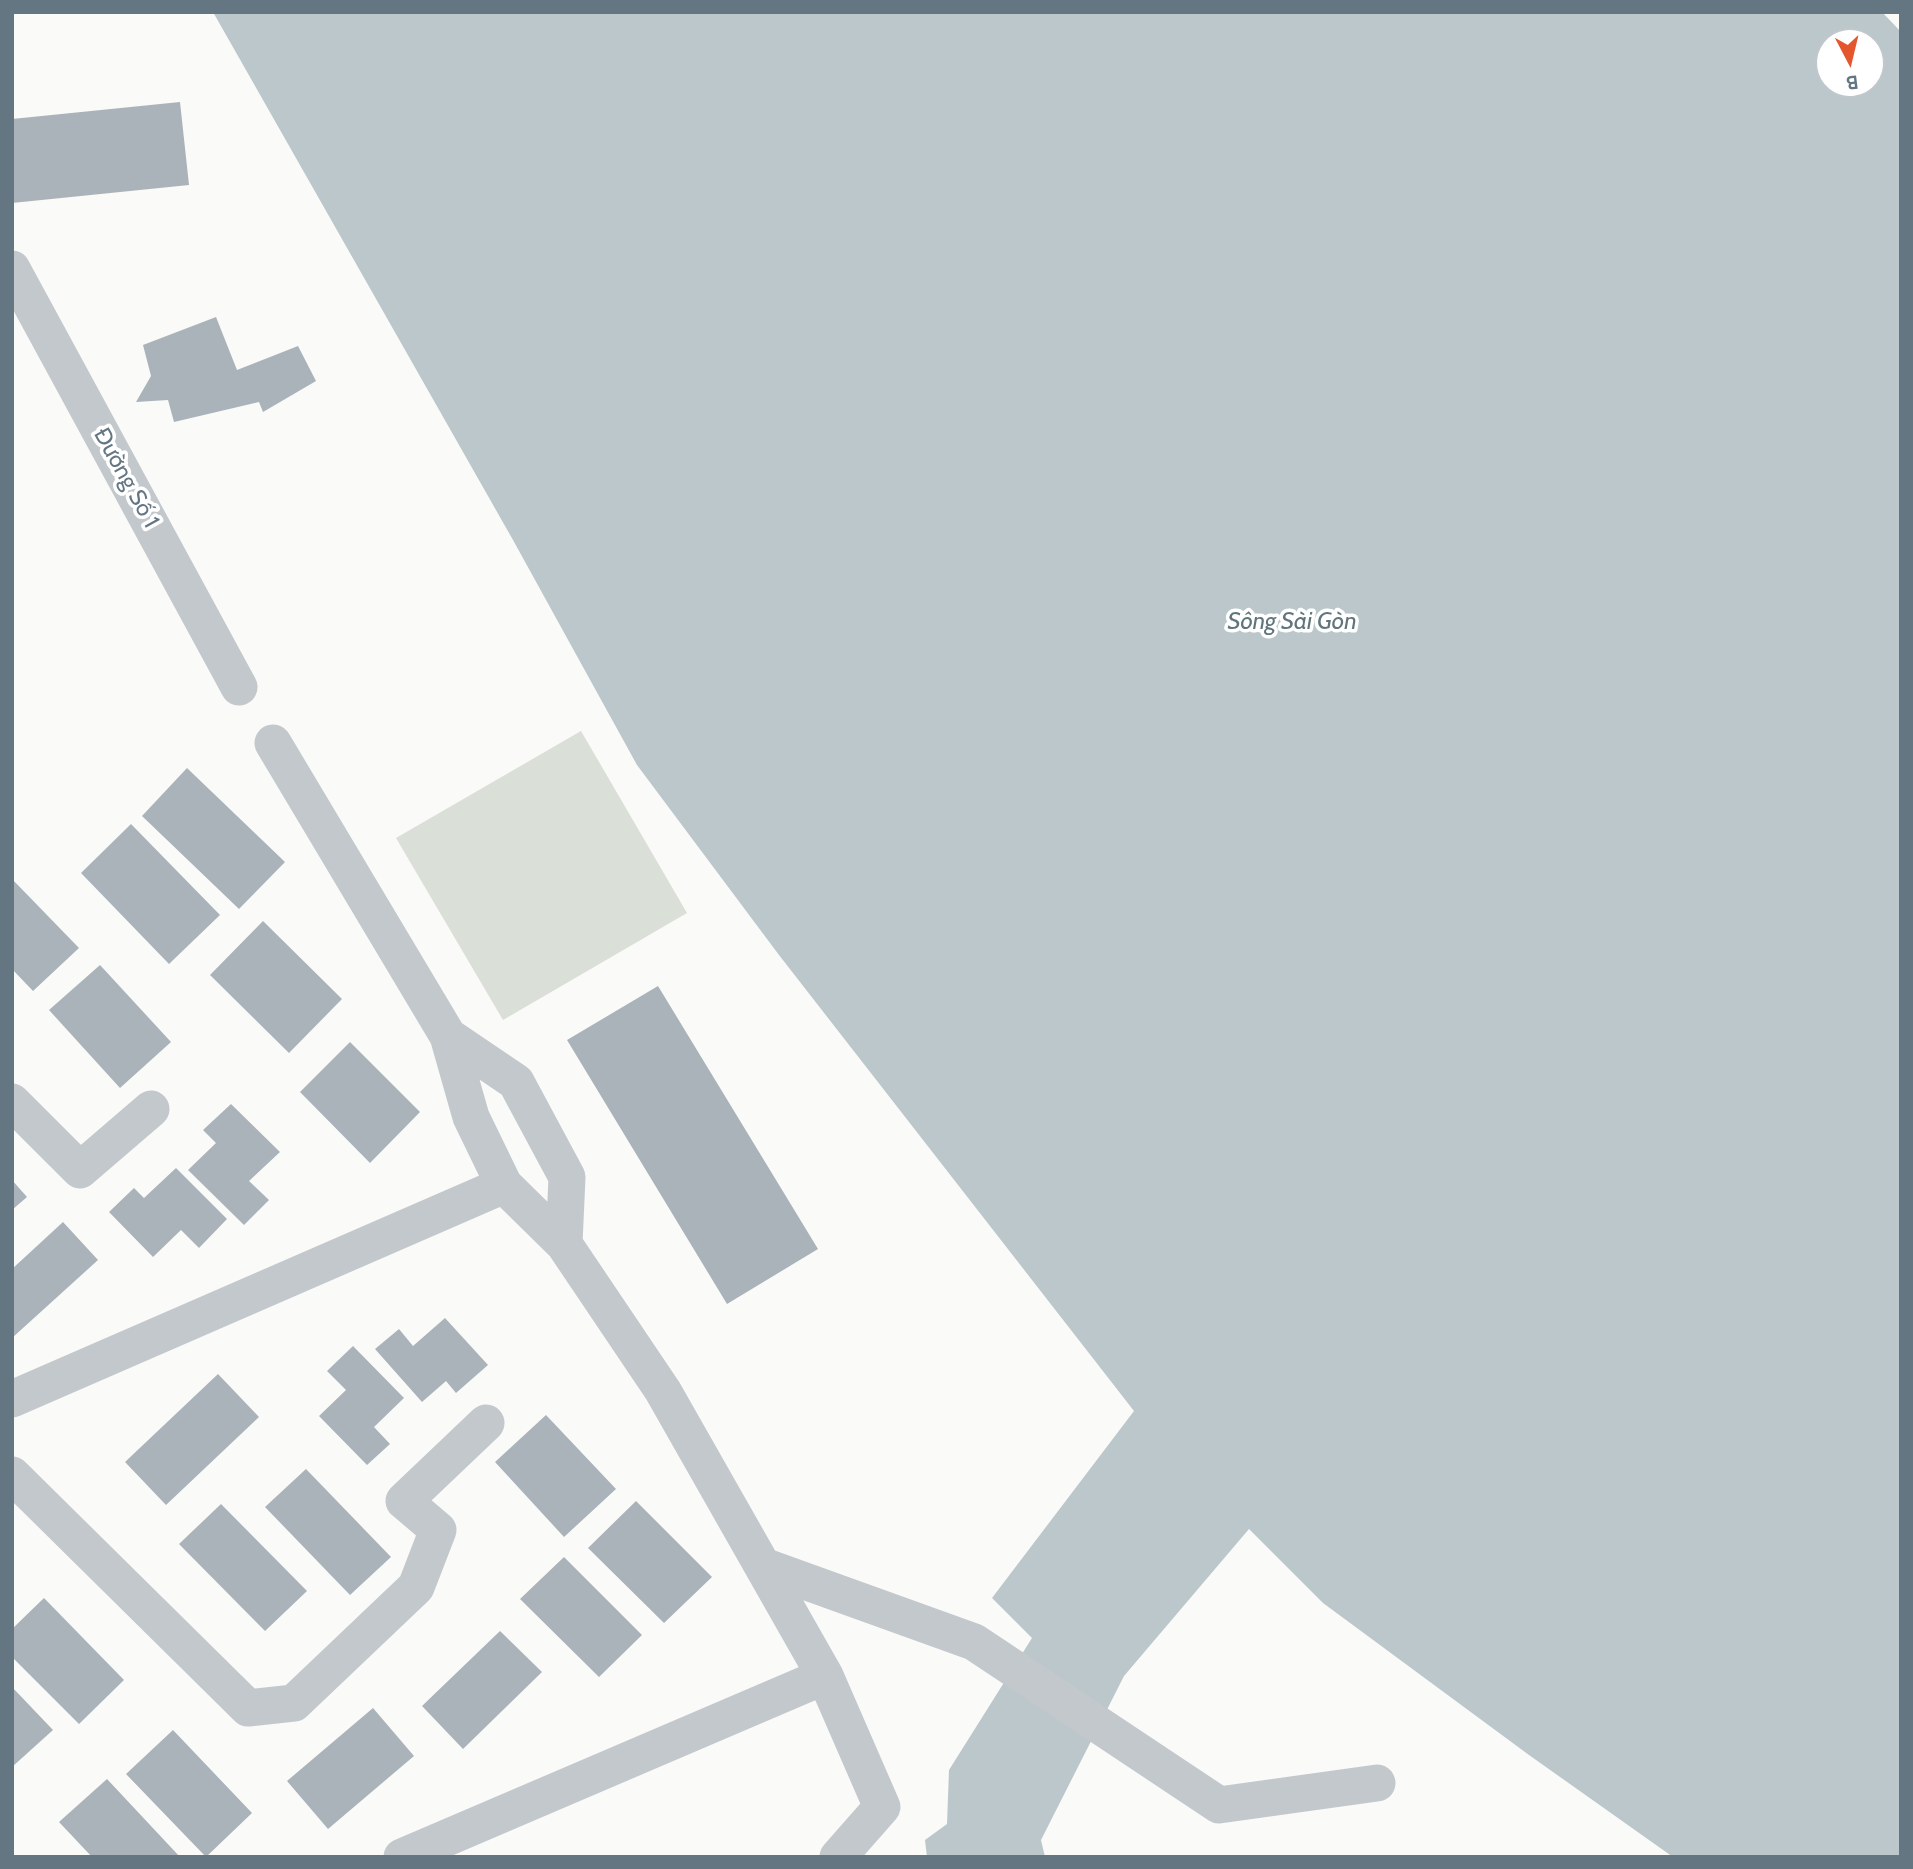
<!DOCTYPE html>
<html>
<head>
<meta charset="utf-8">
<style>
	body { margin:0 }
	#map { position:relative; width:1913px; height:1869px; overflow:hidden; background:#fafaf8; font-family:Cabin,sans-serif }
	canvas { display:block }
	.frame { position:absolute; inset:0; border:14px solid #657683; pointer-events:none }
	.north { position:absolute; left:1815px; top:28px; width:70px; height:70px; box-sizing:border-box; background:#fff; border:2px solid #c1c8cd; border-radius:50%; rotate:173deg; font-size:19px; font-weight:700; line-height:28px; text-align:center; color:#657683 }
	.north::after { content:''; display:block; margin:auto; width:24px; height:32px; background:#e4572e; clip-path:polygon(50% 0,100% 100%,50% 72%,0 100%) }
</style>
</head>
<body>
<div id="map">
<canvas width="1913" height="1869"></canvas>
<div class="frame"></div>
<div class="north">B</div>
</div>
<script>
const ctx = document.querySelector('canvas').getContext('2d');
ctx.lineJoin = 'round';
function fill(path, color) { ctx.fillStyle = color; ctx.fill(path, 'evenodd'); }
function trace(path, color, width, dash) { ctx.strokeStyle = color; ctx.lineWidth = width; ctx.lineCap = dash ? 'butt' : 'round'; ctx.setLineDash(dash || []); ctx.stroke(path); }
function drawText(font, color, halo, rows, align = 'center') {
  ctx.font = font + ' Cabin,sans-serif'; ctx.lineWidth = 7; ctx.setLineDash([]); ctx.textBaseline = 'middle'; ctx.strokeStyle = halo; ctx.fillStyle = color; for (const [text, x, y, turn = 0] of rows) {
    ctx.save(); ctx.translate(x, y); ctx.rotate((+turn || 0) * Math.PI / 180); ctx.textAlign = isNaN(turn) ? turn : align; if (halo) ctx.strokeText(text, 0, 0); ctx.fillText(text, 0, 0); ctx.restore();
  }
}
fill(new Path2D(`
	M581,731L687,913L503,1020L396,838Z`), '#dadfd7');
fill(new Path2D(`
	M213,12H1882L1901,32V1857H1673L1529,1755L1323,1603L1249,1529L1124,1676L1041,1840L1045,1857H927L925,1840L947,1824L949,1770L1032,1638L992,1598L1134,1411L779,955L637,765L513,540ZM1829,42H1871V84H1829Z`), '#bbc7cb');
fill(new Path2D(`
	M180,102L189,185L12,203V119Z
	M216,317L237,370L298,346L316,381L263,412L259,402L174,422L168,400L136,402L151,376L143,345Z
	M187,768L285,862L239,909L142,816Z
	M131,824L220,915L169,964L81,873Z
	M12,879L79,948L33,991L12,969Z
	M263,921L342,999L289,1053L210,975Z
	M100,965L171,1042L120,1088L49,1010Z
	M658,986L818,1249L727,1304L567,1040Z
	M350,1042L420,1112L370,1163L300,1092Z
	M231,1104L280,1152L249,1181L269,1200L244,1225L188,1170L216,1143L203,1130Z
	M176,1168L227,1219L199,1248L181,1230L153,1257L109,1212L134,1188L144,1198Z
	M12,1180L27,1197L12,1210Z
	M63,1222L98,1260L12,1338V1269Z
	M445,1318L488,1365L456,1393L446,1381L422,1402L375,1349L399,1329L413,1346Z
	M353,1346L404,1398L374,1427L390,1444L367,1465L319,1416L346,1390L327,1371Z
	M218,1374L259,1417L166,1505L125,1462Z
	M546,1415L616,1489L564,1537L495,1462Z
	M306,1469L391,1557L350,1595L265,1507Z
	M636,1501L712,1577L664,1623L588,1548Z
	M221,1504L307,1591L265,1631L179,1544Z
	M564,1557L642,1635L599,1677L520,1599Z
	M44,1598L124,1680L79,1724L12,1657V1629Z
	M500,1631L542,1672L463,1749L422,1706Z
	M12,1687L53,1730L12,1767Z
	M373,1708L414,1756L328,1829L287,1781Z
	M173,1730L252,1813L206,1857L126,1774Z
	M107,1779L180,1857H92L59,1822Z`), '#aab3b9');
trace(new Path2D(`
	M12,269L239,687
	M273,743L448,1036L471,1117L504,1185L564,1244L663,1391L825,1676L882,1807L838,1857
	M448,1036L516,1082L567,1177L564,1244
	M12,1102L80,1170L151,1109
	M12,1399L504,1185
	M12,1475L248,1708L294,1703L416,1587L438,1530L404,1501L486,1423
	M763,1566L974,1642L1219,1805L1377,1783
	M402,1857L825,1676`), '#c3c8cc', 37);
drawText('23px', '#657683', '#fff', [
	["Đường Số 1",126,478,61]
]);
drawText('italic 24px', '#60757c', '#fff', [
	["Sông Sài Gòn",1292,622]
]);
</script>
</body>
</html>
